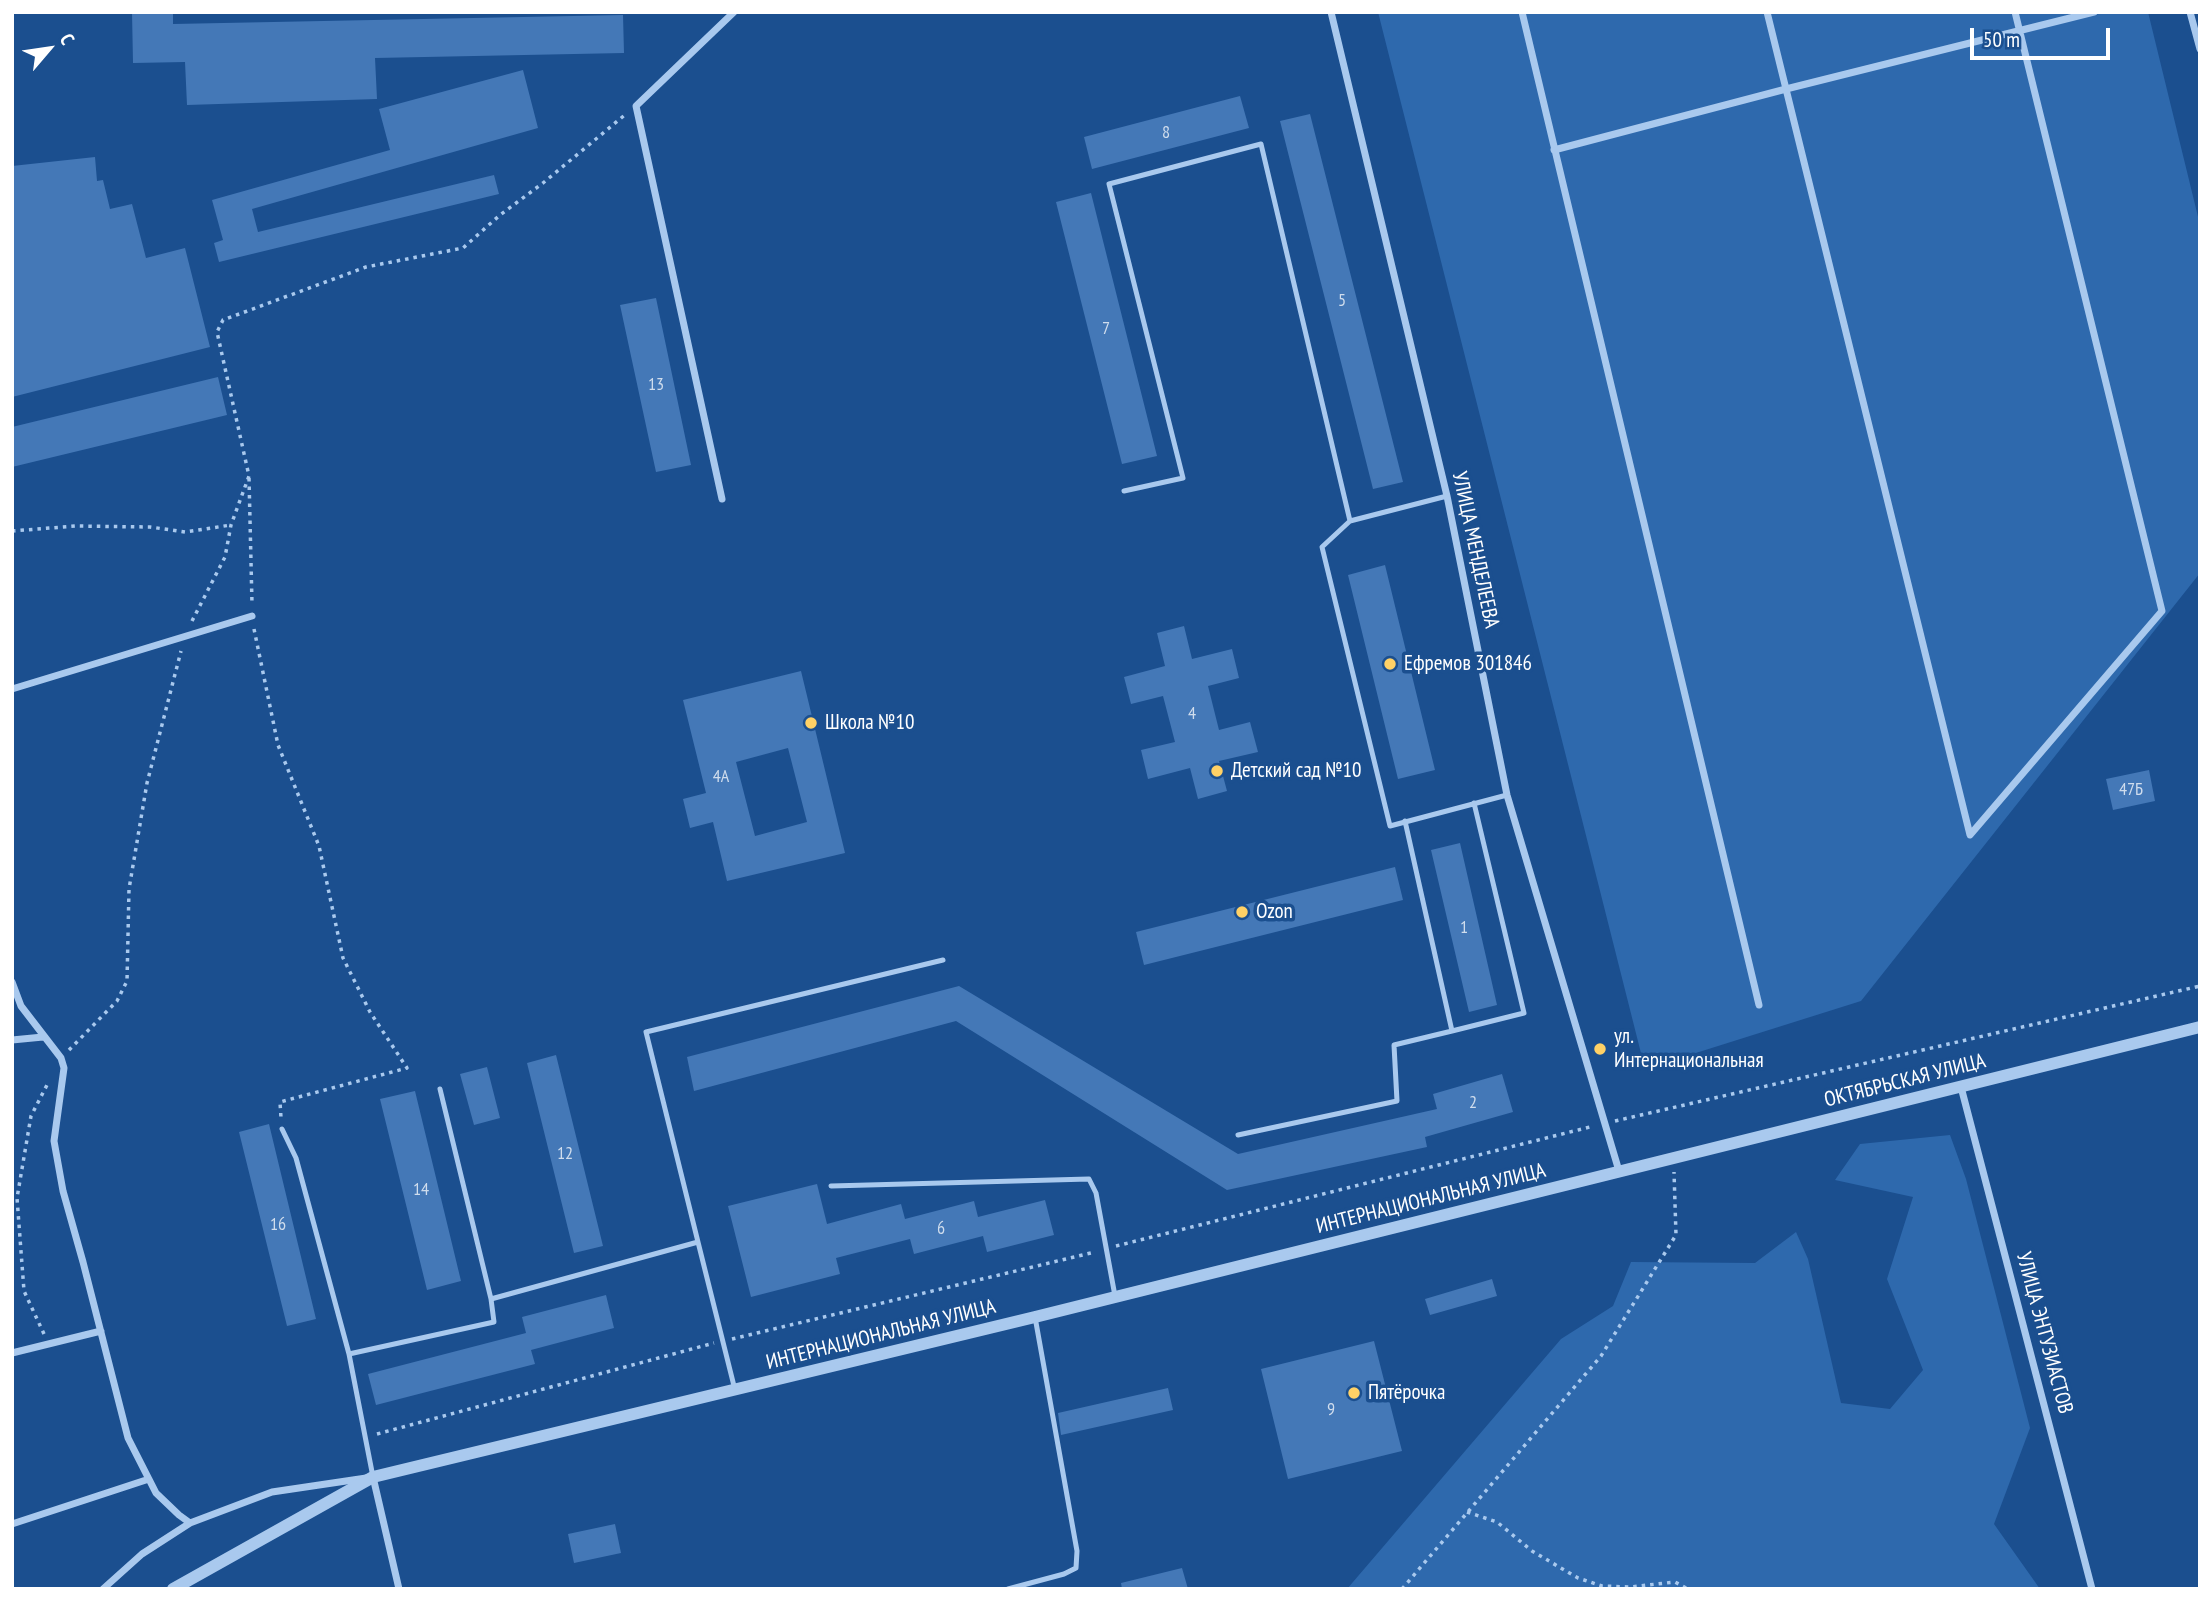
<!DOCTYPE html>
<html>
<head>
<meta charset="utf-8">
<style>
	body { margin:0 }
	#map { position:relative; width:2212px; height:1601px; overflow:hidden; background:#1b4f8f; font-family:"PT Sans Narrow",sans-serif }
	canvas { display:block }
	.frame { position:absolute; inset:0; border:14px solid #fff; pointer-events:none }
	.north { position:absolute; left:14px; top:14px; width:70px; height:70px; -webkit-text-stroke:5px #1b4f8f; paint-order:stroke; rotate:61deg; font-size:19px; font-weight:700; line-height:28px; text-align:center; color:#fff }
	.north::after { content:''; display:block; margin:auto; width:24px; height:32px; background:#fff; clip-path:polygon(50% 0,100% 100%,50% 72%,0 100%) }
	.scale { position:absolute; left:1970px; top:28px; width:140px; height:32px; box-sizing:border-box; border:4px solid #fff; border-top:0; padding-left:9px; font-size:21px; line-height:24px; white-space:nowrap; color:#fff; -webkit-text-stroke:5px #1b4f8f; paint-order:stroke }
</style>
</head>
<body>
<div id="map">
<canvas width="2212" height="1601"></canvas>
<div class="frame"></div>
<div class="north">С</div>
<div class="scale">50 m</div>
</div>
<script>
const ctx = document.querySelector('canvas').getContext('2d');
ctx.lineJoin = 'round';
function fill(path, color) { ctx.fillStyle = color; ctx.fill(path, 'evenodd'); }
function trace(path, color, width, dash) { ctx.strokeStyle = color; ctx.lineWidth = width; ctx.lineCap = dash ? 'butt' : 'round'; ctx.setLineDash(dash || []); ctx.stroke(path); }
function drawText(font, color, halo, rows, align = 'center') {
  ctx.font = font + ' "PT Sans Narrow",sans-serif'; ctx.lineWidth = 7; ctx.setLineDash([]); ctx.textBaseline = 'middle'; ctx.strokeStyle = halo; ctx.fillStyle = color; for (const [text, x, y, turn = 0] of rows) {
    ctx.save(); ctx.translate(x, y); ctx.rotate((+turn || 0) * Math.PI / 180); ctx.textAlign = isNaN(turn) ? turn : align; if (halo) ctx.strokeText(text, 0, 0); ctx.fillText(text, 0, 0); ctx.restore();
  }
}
fill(new Path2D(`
	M1378,12H2148L2200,225V573L1861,1001L1645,1069Z
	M1950,1135L1966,1179L2030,1428L1994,1524L2040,1589H1347L1561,1339L1613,1306L1631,1262L1755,1263L1796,1232L1808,1259L1841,1403L1890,1409L1923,1370L1887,1279L1913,1197L1835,1180L1860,1144Z`), '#2e69ad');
fill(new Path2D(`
	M132,12H173V24L623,15L624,53L375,58L377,99L187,105L185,62L133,63Z
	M523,70L538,128L252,209L258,232L494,175L499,194L219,262L214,243L223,240L212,200L390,150L379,109Z
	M1240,96L1249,128L1092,169L1084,137Z
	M1310,114L1403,482L1373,489L1280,121Z
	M95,157L97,181L103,180L110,209L132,204L146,258L185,248L210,347L12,397V166Z
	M1091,193L1157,456L1122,464L1056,202Z
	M656,298L691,465L656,472L620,305Z
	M218,377L227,415L12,467V427Z
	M1385,565L1435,770L1398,779L1348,575Z
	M1184,626L1192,659L1232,649L1239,678L1208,686L1219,730L1250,722L1258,752L1219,761L1227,791L1198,799L1190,768L1148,779L1141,750L1175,742L1163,696L1131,704L1124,677L1165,666L1157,633Z
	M801,671L845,853L727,881L713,822L690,828L683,799L706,793L683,700ZM788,748L807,822L755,836L736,762Z
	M2149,770L2155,801L2113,810L2106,779Z
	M1460,843L1497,1005L1469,1012L1431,850Z
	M1395,867L1403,900L1144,965L1136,932Z
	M959,986L1238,1154L1437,1109L1433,1094L1502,1074L1513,1112L1425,1137L1427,1147L1227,1190L956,1021L694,1091L687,1057Z
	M556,1055L603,1246L574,1253L527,1063Z
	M487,1067L500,1118L474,1125L460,1074Z
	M415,1091L461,1281L427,1290L380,1099Z
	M269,1124L316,1319L287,1326L239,1132Z
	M817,1184L827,1224L901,1204L905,1219L974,1201L978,1217L1045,1200L1054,1235L987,1252L983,1236L914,1254L910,1239L836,1258L840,1274L751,1297L728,1206Z
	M1492,1279L1497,1296L1430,1315L1425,1299Z
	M606,1295L614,1328L531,1350L535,1364L376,1405L368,1374L526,1333L522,1317Z
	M1374,1341L1402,1451L1288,1479L1261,1369Z
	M1168,1388L1173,1410L1061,1435L1058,1413Z
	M615,1524L621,1553L574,1563L568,1534Z
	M1182,1568L1188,1589H1122L1121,1583Z`), '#4478b7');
trace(new Path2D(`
	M249,478L252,604
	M12,531L76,526L150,527L185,532L231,525
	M192,621L225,557L231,525L249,476L217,332L223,320L366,267L463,248L500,215L543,183L626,114
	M254,629L278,745L319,846L343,958L370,1012L407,1068L280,1102L281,1118
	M69,1050L117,1001L127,981L129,889L147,783L181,651
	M1615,1121L2200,986
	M1116,1246L1594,1126
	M44,1334L24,1291L17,1198L31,1116L48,1083
	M732,1339L1095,1252
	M377,1434L714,1343
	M1467,1512L1497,1522L1532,1551L1578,1578L1602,1586L1630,1587L1675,1582L1688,1589
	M1402,1589L1601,1356L1676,1235L1674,1172`), '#a9c9ee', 3.5, [3.5, 5]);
trace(new Path2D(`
	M1124,491L1183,478L1109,184L1261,144L1350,521
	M1447,496L1350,521L1322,547L1390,826L1507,795
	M1405,821L1452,1031L1524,1013L1474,803
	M440,1089L491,1299
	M282,1129L296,1158L349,1354L373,1477
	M1238,1135L1397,1101L1394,1045L1452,1031
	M831,1186L1089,1179L1096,1193L1115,1296
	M698,1242L646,1032L943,960
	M349,1354L494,1322L491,1299L698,1242L735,1390
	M1008,1589L1064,1574L1076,1568L1077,1551L1035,1317`), '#a9c9ee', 5);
trace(new Path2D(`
	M1331,12L1447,496L1507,795L1619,1171
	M1522,12L1759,1005
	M1767,12L1970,835L2162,611L2015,12
	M2190,12L2200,49
	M1554,150L1786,89L2094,12
	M722,499L636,106L734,12
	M12,689L252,616
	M12,982L21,1006L61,1058L64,1068L54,1141L63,1191L83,1262L128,1438L156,1493L179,1515L190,1523L272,1492L373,1477L399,1589
	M12,1040L43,1037
	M1961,1087L2092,1589
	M12,1353L101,1331
	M12,1524L149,1479
	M103,1589L142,1554L190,1523`), '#a9c9ee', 7);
trace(new Path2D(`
	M173,1589L373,1477L1035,1317L2200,1027`), '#a9c9ee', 12);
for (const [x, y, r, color] of [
	[1390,664,7,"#ffd166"],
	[811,723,7,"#ffd166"],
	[1217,771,7,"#ffd166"],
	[1242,912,7,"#ffd166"],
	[1600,1049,7,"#ffd166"],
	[1354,1393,7,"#ffd166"]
]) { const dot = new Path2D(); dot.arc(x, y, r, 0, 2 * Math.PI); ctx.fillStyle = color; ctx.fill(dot); trace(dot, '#1b4f8f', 2.5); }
drawText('18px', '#d0dded', null, [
	["8",1166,133],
	["5",1342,301],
	["7",1106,329],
	["13",656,385],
	["4",1192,714],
	["4А",721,777],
	["47Б",2131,790],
	["1",1464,928],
	["2",1473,1103],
	["12",565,1154],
	["14",421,1190],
	["16",278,1225],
	["6",941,1229],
	["9",1331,1410]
]);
drawText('21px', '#fff', '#1b4f8f', [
	["УЛИЦА МЕНДЕЛЕЕВА",1475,550,78],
	["ОКТЯБРЬСКАЯ УЛИЦА",1905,1081,-14],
	["ИНТЕРНАЦИОНАЛЬНАЯ УЛИЦА",1431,1199,-14],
	["УЛИЦА ЭНТУЗИАСТОВ",2044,1333,75],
	["ИНТЕРНАЦИОНАЛЬНАЯ УЛИЦА",881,1335,-14]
]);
drawText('21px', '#fff', '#1b4f8f', [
	["Ефремов 301846",1404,664],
	["Школа №10",825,723],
	["Детский сад №10",1231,771],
	["Ozon",1256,912],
	["ул.",1614,1037],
	["Интернациональная",1614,1061],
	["Пятёрочка",1368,1393]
], 'left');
</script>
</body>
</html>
